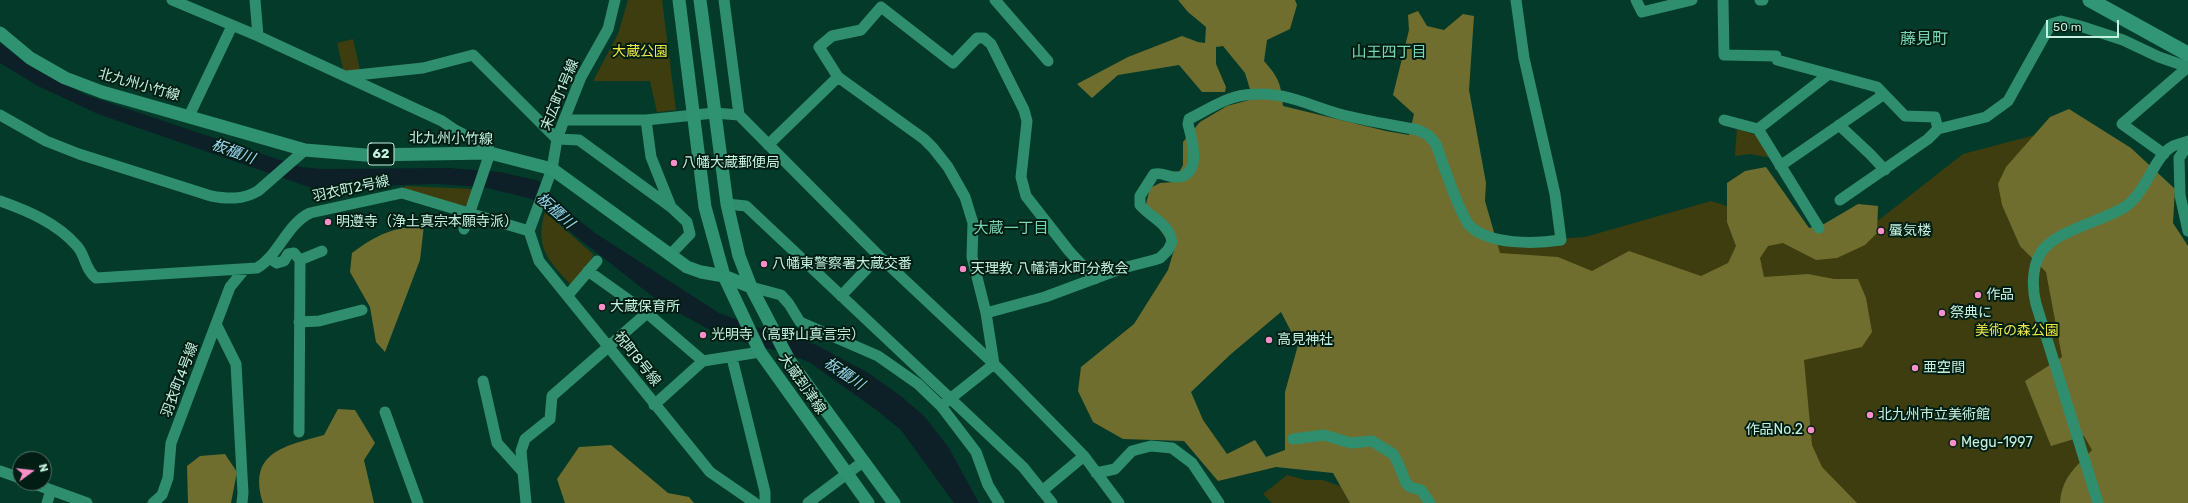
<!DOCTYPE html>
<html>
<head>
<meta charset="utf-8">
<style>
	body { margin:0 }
	#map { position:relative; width:2188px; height:503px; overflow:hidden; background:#043a2a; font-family:Rubik,sans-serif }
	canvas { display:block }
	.north { position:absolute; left:12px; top:451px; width:40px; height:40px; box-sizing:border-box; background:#021e14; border:1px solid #507265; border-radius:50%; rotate:75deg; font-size:11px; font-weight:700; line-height:16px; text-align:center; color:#c5f0de }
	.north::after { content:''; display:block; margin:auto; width:14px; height:18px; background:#f98fc9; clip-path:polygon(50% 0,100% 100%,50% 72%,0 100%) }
	.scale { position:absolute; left:2046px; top:20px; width:73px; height:18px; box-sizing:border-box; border:2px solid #c5f0de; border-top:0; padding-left:5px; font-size:12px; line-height:14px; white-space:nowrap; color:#c5f0de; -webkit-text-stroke:3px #021e14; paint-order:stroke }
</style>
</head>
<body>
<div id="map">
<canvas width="2188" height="503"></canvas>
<div class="north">N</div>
<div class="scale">50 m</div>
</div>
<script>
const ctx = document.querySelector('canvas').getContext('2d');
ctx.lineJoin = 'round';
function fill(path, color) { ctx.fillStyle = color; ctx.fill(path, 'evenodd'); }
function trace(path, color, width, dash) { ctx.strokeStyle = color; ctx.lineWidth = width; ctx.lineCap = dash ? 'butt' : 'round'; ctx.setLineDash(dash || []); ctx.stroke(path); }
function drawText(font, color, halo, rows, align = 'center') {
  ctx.font = font + ' Rubik,"Noto Sans JP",sans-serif'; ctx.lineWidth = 4; ctx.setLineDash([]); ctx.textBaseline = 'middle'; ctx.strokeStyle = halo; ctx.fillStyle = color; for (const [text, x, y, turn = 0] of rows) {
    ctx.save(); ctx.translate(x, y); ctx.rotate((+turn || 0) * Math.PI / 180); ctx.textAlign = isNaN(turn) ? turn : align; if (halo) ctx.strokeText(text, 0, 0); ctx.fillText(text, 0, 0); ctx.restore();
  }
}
fill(new Path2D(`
	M628,0H662L676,110L657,112L650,81H593L618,34Z
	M353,39L360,70L344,73L337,43Z
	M2084,122L2188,503H1592L1483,244L1585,237L1711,201L1847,245L1963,154Z
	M1737,128L1758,136L1771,158L1750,154L1735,156Z
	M405,186L473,189L468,204L464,206L404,190Z
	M545,212L594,255L572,286C549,261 534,248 545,212Z
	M1287,475L1306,480H1323L1387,503H1272L1263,494Z`), '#3e3d0f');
fill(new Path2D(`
	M1178,0H1295L1297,5L1290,29L1267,40L1264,61C1279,78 1281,84 1283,106L1386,131L1409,135L1414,114L1393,95L1409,30L1408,15L1418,11L1427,26L1444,30L1463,14L1474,16L1469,90L1486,183L1485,201L1500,253L1558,257L1592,271L1629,251L1701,276L1728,263L1736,246L1727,222V183L1745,171L1766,167L1809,228L1824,224L1858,204L1878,206L1877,233L1865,245L1837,258L1816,260L1783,243L1768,246L1760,258L1764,277L1808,274L1834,279H1858L1866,298L1872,332L1862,347L1804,360L1812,445L1822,467L1857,503H1350L1333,473L1276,467L1218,481L1184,441L1123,439L1093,422L1078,391L1081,367L1134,324L1168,270L1174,250L1145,208L1150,188L1160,183L1174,182L1183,165V142L1200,122L1227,106L1253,99L1245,73L1223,46L1216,47V64L1226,87L1225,92H1202L1179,65L1118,75L1092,98L1077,84L1128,57L1182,36L1198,42L1205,43L1206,27L1188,12ZM1281,312L1298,345L1285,392V450L1266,457L1255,440L1227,454L1203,420L1191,392L1231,354Z
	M2069,109L2131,148L2175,189L2173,223L2188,246V503H2060C2062,477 2075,468 2092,450L2084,436L2051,446L2025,381L2062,357L2046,272L2020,246L2002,205L1998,184L2006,167L2050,117Z
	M424,225L420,260L385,352L376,342L370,307L350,272L352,253C379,233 391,229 424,225Z
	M338,409L355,410L375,443L364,460L374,503H263C247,452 285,446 324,435Z
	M611,445L668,493L689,497L694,503H565L557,479L579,447Z
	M225,454L237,472L231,503H188L187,466L200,456Z`), '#706e2e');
fill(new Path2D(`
	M0,43L32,67L86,95L301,167L322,169L449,168L500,172L539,181L564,208L595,233L719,313L771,332L814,344L867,372L902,397L924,416L949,448L979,503H954L901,430L875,409L809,362L782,352L723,337L661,303L545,212L532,199L483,187L435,184L312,188L98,114L38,86L0,63Z`), '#0d2027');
trace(new Path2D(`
	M172,0L258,36L442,121L455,130L488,147L490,153L464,229
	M255,0L258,36
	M615,0L608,29L581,77L564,120L557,139L552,169L529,231L539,261L710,472L755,503
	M724,0L739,115L879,256L994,364L1084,456L1119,503
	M995,0L1048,61
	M1636,0L1642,12L1692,0
	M1723,0L1724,55L1776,56L1777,60L1877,87L1905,116L1935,117L1938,129
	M1760,0H1763
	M347,76L423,68L473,55L557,139L579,140L671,207L687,222L690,234L670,255
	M0,115L46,141L79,154L211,196C228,199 242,200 258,191L305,150
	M189,116L232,26
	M564,120H646L714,113L739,115
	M646,120L651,157L671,207
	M1724,120L1758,129L1829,74
	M1839,125L1870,154L1885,170
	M1758,129L1819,228
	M768,145L838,77
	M2188,145L2179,158L2180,195L2188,231
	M1780,166L1883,95
	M1840,200L1928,139L1938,129L1986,117L2008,101L2051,24L2061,21L2080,26L2123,40L2159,57L2188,67L2122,124L2164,154
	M0,201C28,211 57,223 77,246C86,256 84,268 96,278L257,268C279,255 286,225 310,213L402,193L529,231
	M727,204L746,206L1023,467L1052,503
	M269,258L277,263L284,261L288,254L294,253L300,260L299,432
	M300,260L322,251
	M588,271L647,313L703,361
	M751,287L781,295L789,304L800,322L878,356L918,384L941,406L976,452L988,485L999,503
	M568,295L597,261
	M841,296L879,256
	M986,313L1045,297L1123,268L1154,260L1160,258L1168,250L1172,242C1170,224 1151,218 1140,205V196L1154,174C1163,172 1167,177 1176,177C1203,177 1192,139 1188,124L1189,119C1207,110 1226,97 1245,95C1285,90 1306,105 1343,115C1367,121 1393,125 1418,130L1428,135L1436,144C1441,159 1461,217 1470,226C1490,245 1535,244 1561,240L1555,194L1524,58L1516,0
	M299,322L319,321L362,310
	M217,326L236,364L243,493L242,503
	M732,358L765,492V503
	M994,364L986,313L972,257L973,223L965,197L948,167L933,148L924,139L838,77L819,47L832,36L861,30L881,7L953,63L977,38H984L991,44L1024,110L1027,121L1021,177L1026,196L1069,251L1095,279
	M483,381L497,443L523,472
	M946,402L994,364
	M654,405L703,361L760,352
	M385,412L418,503
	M1293,439L1324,435L1351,443L1372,441L1393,454L1398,463L1406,483L1410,487L1421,490L1430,503
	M0,471L20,478
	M1096,473L1115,469L1132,451L1143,448L1151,446L1172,448L1192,463L1219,503
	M32,483L87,503
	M1042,491L1084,456
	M47,503L51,490
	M153,503L162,495L168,478L171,443L230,287L244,270
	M526,503L521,451L525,439L550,419L552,396L647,313
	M808,503L864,461
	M2098,503L2036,304C2032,289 2032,268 2040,254C2053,231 2103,221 2125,207C2147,192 2154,156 2173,146C2178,144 2183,143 2188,141`), '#2e8e6e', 11);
trace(new Path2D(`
	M679,0L705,207L724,276L760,352L868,503
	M700,0L727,204L739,256L751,287L789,360L894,503
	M0,33L30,58L65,78L102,92L305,150L365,155L490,153L552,169L687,267L701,272L724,276L751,287`), '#2f9372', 13);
trace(new Path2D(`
	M2090,0L2188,54`), '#309675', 15);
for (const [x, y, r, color] of [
	[674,163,4,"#f98fc9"],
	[328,222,4,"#f98fc9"],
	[1881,231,4,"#f98fc9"],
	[764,264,4,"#f98fc9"],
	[963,269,4,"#f98fc9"],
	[1978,295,4,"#f98fc9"],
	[602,307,4,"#f98fc9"],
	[1942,313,4,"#f98fc9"],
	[703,335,4,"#f98fc9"],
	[1269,340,4,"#f98fc9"],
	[1915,368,4,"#f98fc9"],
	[1870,415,4,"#f98fc9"],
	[1811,430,4,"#f98fc9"],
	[1953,443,4,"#f98fc9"]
]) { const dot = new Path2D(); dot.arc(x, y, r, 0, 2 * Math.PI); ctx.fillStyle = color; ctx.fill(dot); trace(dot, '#021e14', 1.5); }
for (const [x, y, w] of [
	[381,154,26]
]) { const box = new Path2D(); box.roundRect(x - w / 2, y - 11, w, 22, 3); ctx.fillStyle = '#021e14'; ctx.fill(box); trace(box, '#c5f0de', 1); }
drawText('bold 13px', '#c5f0de', null, [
	["62",381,154]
]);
drawText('14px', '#eee847', '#021e14', [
	["大蔵公園",640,52],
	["美術の森公園",2017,331]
]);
drawText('14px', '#c5f0de', '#021e14', [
	["北九州小竹線",139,85,16],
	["末広町1号線",560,95,-67],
	["北九州小竹線",451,139,1],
	["羽衣町2号線",351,189,-12],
	["祝町8号線",637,359,51],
	["羽衣町4号線",180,380,-69],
	["大蔵到津線",802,384,55]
]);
drawText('14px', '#c5f0de', '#021e14', [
	["八幡大蔵郵便局",682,163],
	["明遵寺（浄土真宗本願寺派）",336,222],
	["蜃気楼",1889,231],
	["八幡東警察署大蔵交番",772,264],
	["天理教 八幡清水町分教会",971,269],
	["作品",1986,295],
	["大蔵保育所",610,307],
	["祭典に",1950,313],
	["光明寺（高野山真言宗）",711,335],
	["高見神社",1277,340],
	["亜空間",1923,368],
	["北九州市立美術館",1878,415],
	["作品No.2",1803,430,"right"],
	["Megu-1997",1961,443]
], 'left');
drawText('15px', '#7ad5b2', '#021e14', [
	["山王四丁目",1389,53],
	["大蔵一丁目",1011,229]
]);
drawText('italic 15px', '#9bd5ef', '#021e14', [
	["板櫃川",233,152,20],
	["板櫃川",555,211,42],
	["板櫃川",844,374,34]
]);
drawText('16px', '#7ad5b2', '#021e14', [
	["藤見町",1924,39]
]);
</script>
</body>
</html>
